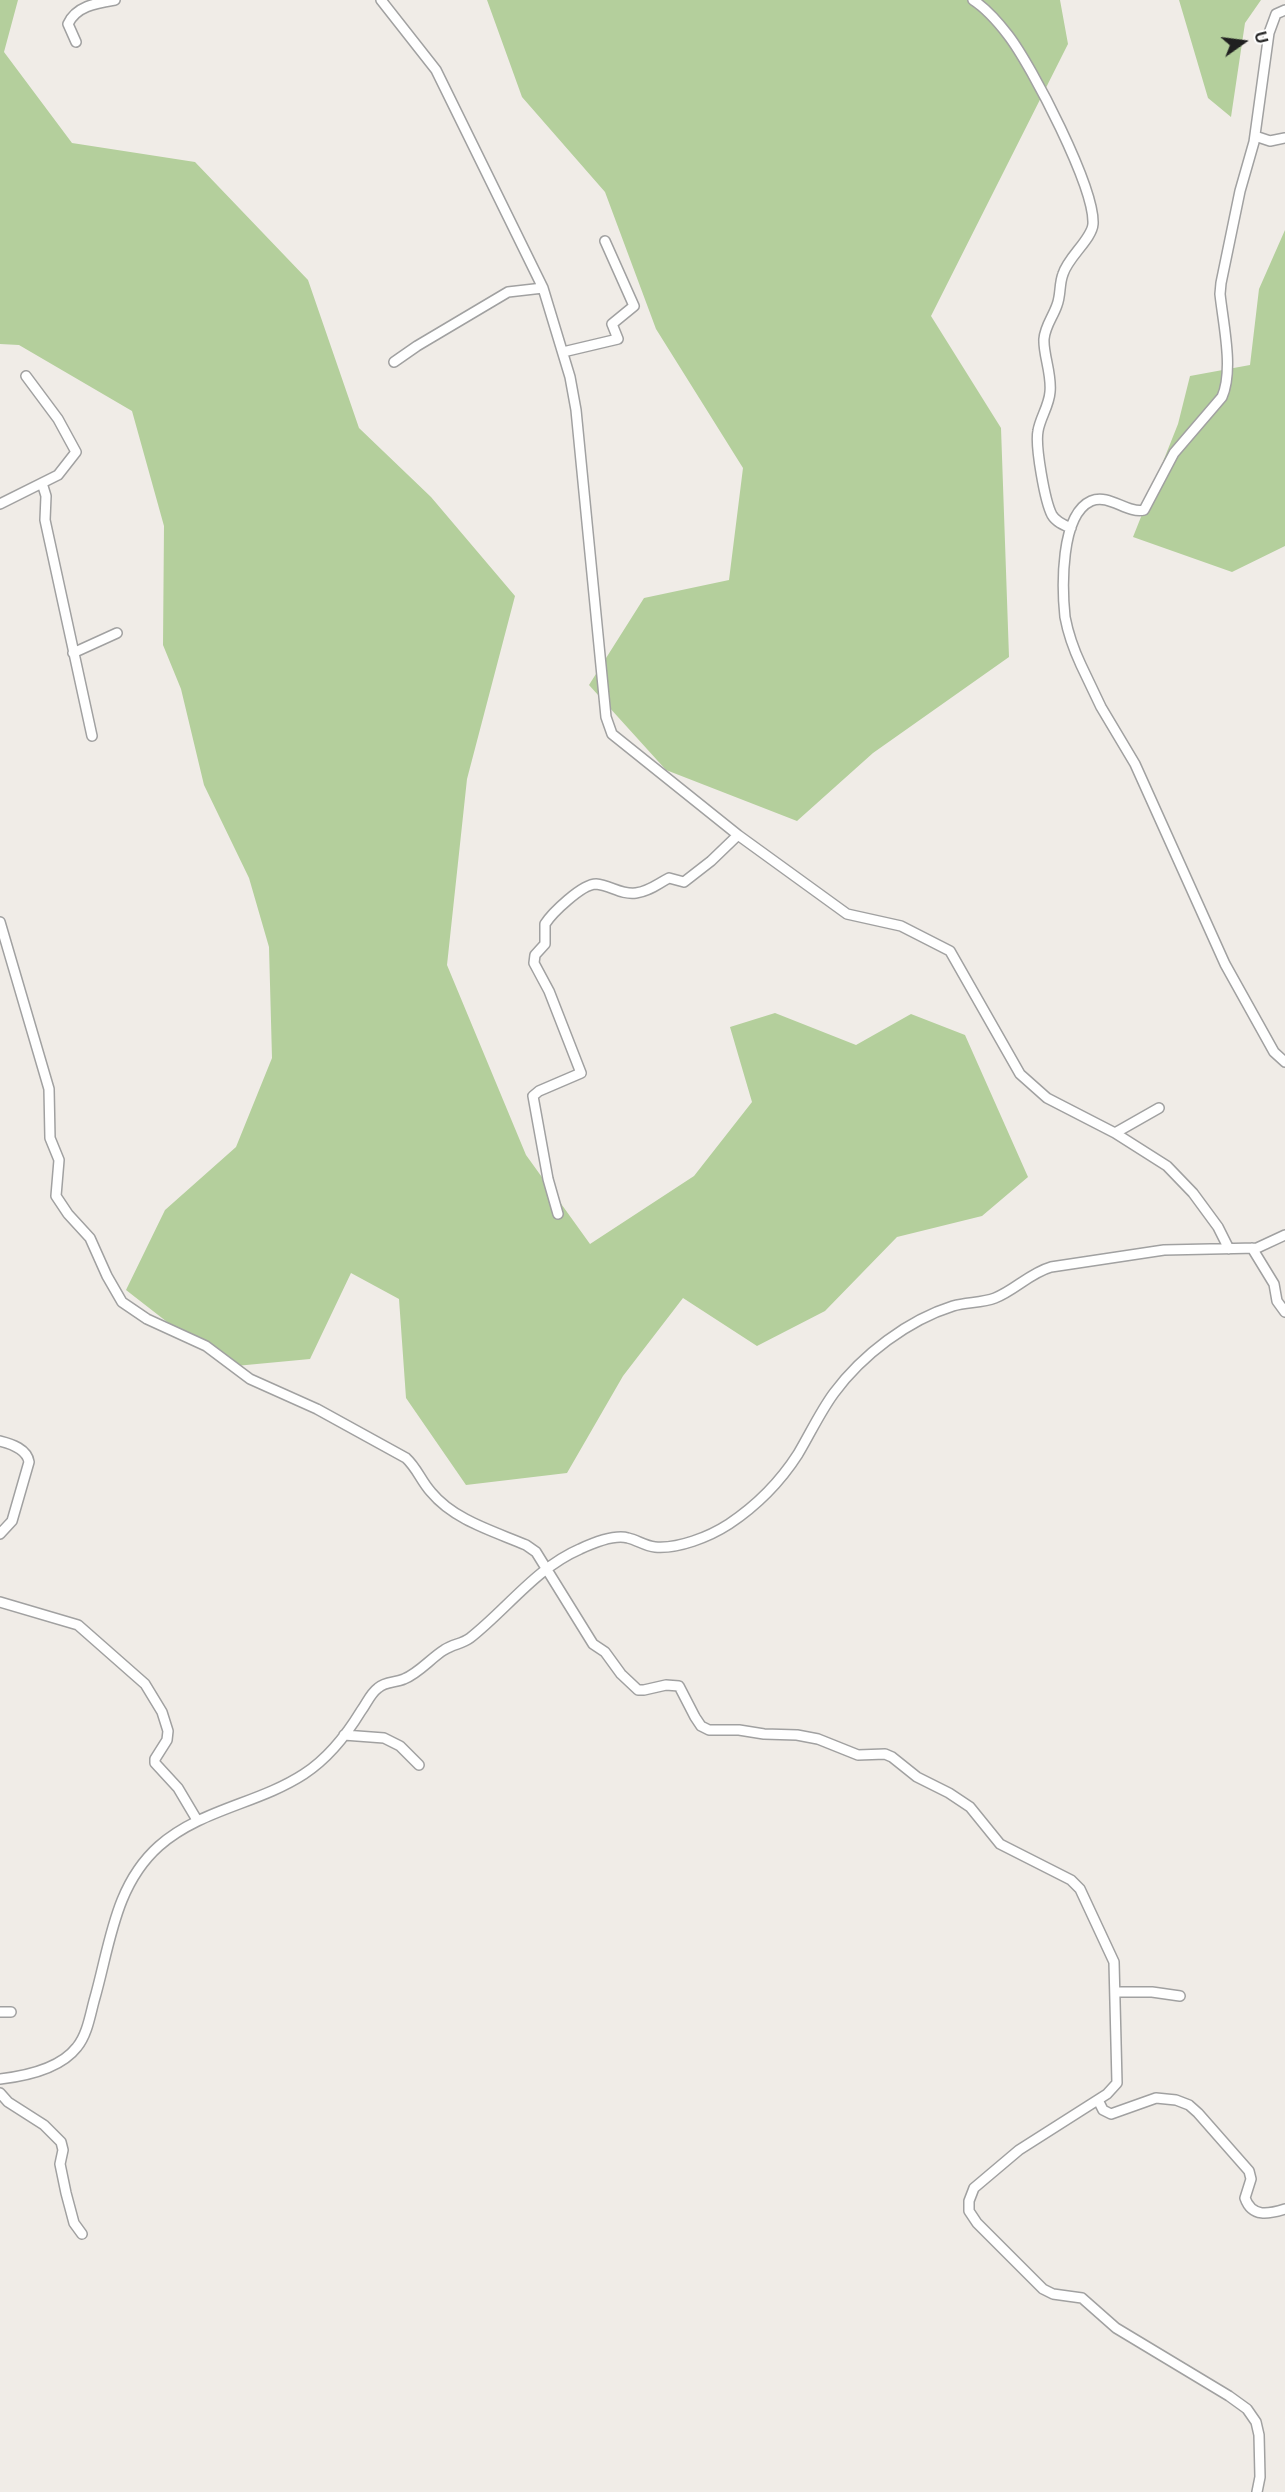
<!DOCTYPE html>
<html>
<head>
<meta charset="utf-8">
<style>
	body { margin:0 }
	#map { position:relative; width:1285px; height:2492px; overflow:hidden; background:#f0ece7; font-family:Helvetica,sans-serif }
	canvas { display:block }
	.north { position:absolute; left:1213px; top:12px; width:60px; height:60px; -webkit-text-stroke:4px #fff; paint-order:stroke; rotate:76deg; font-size:16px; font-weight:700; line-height:24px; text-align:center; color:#202020 }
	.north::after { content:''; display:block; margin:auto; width:21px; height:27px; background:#202020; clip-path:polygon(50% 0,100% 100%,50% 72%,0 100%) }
</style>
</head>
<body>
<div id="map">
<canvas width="1285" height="2492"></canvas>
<div class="north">U</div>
</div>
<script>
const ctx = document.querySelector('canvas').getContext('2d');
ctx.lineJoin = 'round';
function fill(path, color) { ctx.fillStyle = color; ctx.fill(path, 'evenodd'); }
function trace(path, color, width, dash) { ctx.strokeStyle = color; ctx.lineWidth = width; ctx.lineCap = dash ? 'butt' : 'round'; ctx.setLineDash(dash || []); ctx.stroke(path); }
fill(new Path2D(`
	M0,0H18L4,52L72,143L195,162L308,280L359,428L431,497L515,596L467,779L447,965L526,1155L590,1244L694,1176L752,1102L730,1027L775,1013L856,1045L911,1014L965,1035L1028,1177L982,1216L897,1237L825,1311L757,1346L683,1298L623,1376L567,1473L466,1485L406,1398L399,1299L351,1273L310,1359L225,1367L126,1290L165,1210L236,1147L272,1058L269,947L249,878L204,785L181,689L163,645L164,526L132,411L19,345L0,344Z
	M487,0H1060L1068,44L931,316L1001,428L1009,657L873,753L797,821L666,770L589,685L644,598L729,580L743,468L656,329L605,192L522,97Z
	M1179,0H1261L1245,23L1231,117L1208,98Z
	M1285,230V546L1232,572L1133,537L1178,424L1190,376L1250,365L1259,289Z`), '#b4cf9c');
const street = new Path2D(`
	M381,0L436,70L543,288L570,377L576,410L606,717L612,734L738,835L847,914L901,926L950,951L1020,1074L1047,1098L1115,1133L1167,1166L1193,1193L1218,1227L1229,1249
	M973,0C987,9 998,22 1008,35C1032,66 1095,188 1093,224C1092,239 1068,257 1063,274C1059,284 1061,295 1057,305C1053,317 1045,326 1044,339C1043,354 1052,374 1050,392C1049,406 1040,418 1038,431C1035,446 1045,502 1052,515C1056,522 1064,525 1071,528
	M1285,10L1276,14L1269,33L1254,142L1240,191L1221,283L1220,294C1223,323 1234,370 1222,397L1174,453L1144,510C1127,514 1109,493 1091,501C1060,515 1062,588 1065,617C1068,633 1074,650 1081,665L1101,707L1135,764L1225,964L1274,1052L1285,1062
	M76,42L68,24C76,6 97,3 115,0
	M1255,136L1270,141L1285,138
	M563,352L618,339L612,324L634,306L605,241
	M394,362L417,346L508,292L543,288
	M42,483L46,496L45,520L92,736
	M0,504L58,475L76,452L58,419L26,376
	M73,653L117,633
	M0,922L49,1089L50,1138L59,1160L56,1196L68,1214L90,1238L107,1276L122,1302L147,1319L206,1346L250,1379L317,1409L406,1458C417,1468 421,1481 431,1492C454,1520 493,1531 526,1545L536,1552L593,1644L605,1652L621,1674L638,1690H644L666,1685L679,1686L695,1717L701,1726L709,1730H739L764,1734L797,1735L818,1739L858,1755L885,1754L892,1757L917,1777L949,1793L970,1807L1000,1844L1071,1880L1080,1889L1114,1962L1117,2083L1107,2094L1019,2150L974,2188L969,2201V2211L977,2223L1043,2289L1053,2294L1082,2298L1116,2328L1229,2396L1247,2409L1256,2422L1259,2435L1260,2477L1257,2492
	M1115,1133L1159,1108
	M558,1214L548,1179L533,1096L539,1091L581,1073L549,991L534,963L535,955L545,944V924C552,913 582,884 596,884C610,885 621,895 636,893C650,891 657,884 669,878L684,882L711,861L738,835
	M1252,1248L1274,1284L1277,1301L1285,1312
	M0,1441C12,1444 27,1449 29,1462L12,1521L0,1534
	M0,1602L78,1625L145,1684L162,1712L168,1731L167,1740L155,1759V1763L178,1788L197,1820
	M344,1735L384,1738L400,1746L419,1765
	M1116,1992H1152L1180,1996
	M0,2012H11
	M0,2079C26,2076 60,2069 77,2047C87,2035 90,2016 94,2001C110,1946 114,1886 159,1846C201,1809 258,1804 304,1774C327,1759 347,1734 361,1711C367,1703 370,1694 378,1688C386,1681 395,1683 404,1679C419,1673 431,1658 444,1650C453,1644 462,1644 470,1638C507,1609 536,1568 580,1549C593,1543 614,1534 628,1538C637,1540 645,1546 655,1547C678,1549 709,1537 729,1524C756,1506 780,1482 798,1454C810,1434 820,1412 834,1393C862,1355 908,1320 953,1306C967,1302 982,1303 995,1298C1015,1290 1030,1273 1051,1267L1164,1250L1257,1248L1285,1235
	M0,2093L8,2102L44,2125L61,2142L63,2150L60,2164L66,2193L74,2223L82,2234
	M1098,2100L1103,2110L1111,2114L1156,2098L1176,2100L1189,2105L1198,2113L1249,2171L1251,2179L1245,2198C1252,2218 1269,2214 1285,2209`);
trace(street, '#a1a1a1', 12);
trace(street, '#fff', 9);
</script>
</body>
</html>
